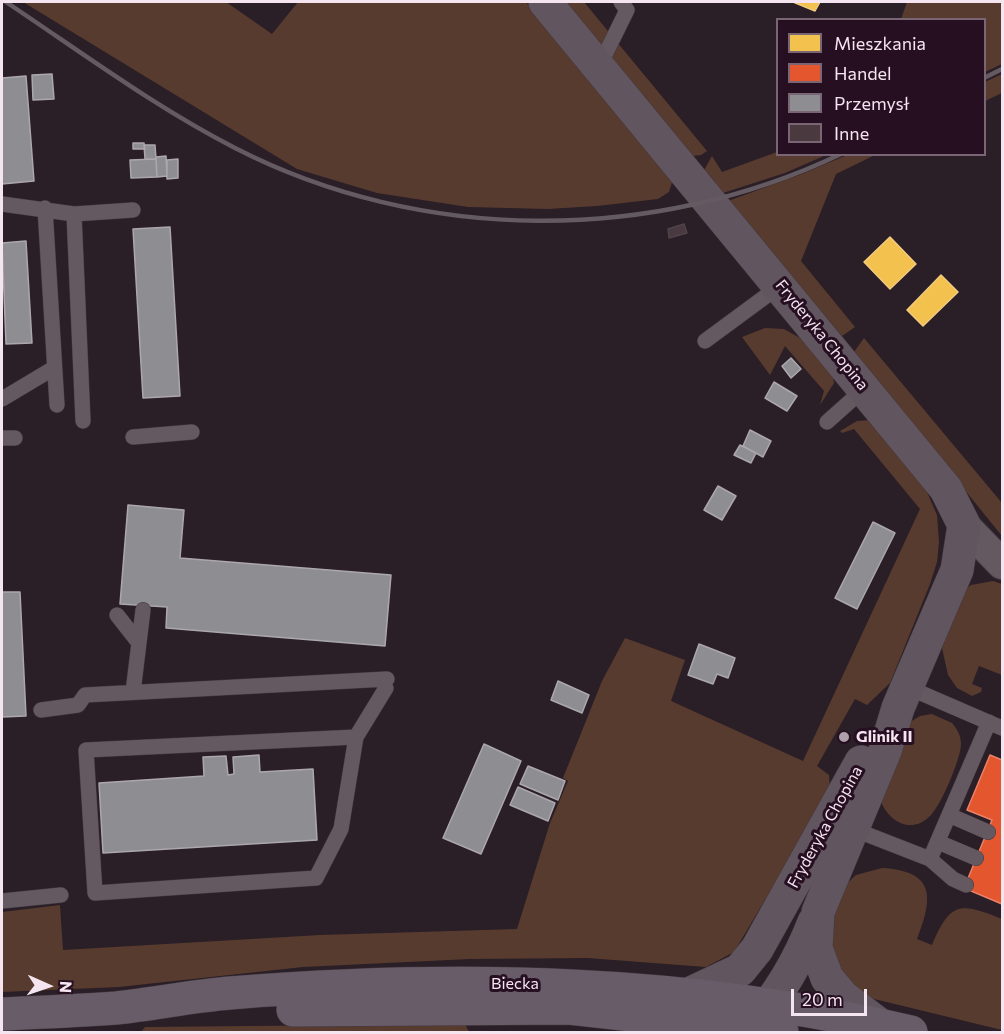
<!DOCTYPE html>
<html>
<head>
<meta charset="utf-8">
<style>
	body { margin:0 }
	#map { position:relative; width:1004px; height:1034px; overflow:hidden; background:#2a1e27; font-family:Commissioner,sans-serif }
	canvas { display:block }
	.frame { position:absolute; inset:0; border:3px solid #f5e5f0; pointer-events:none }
	.legend { position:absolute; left:776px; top:18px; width:210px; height:138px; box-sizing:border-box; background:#260f20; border:2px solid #796573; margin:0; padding:8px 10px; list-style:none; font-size:18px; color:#f5e5f0 }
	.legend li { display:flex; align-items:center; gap:12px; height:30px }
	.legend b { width:30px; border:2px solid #796573 }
	.north { position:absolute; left:18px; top:956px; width:60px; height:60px; -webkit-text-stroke:4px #260f20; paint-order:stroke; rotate:93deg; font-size:16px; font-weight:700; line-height:24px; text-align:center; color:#f5e5f0 }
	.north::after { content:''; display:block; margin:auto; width:21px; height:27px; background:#f5e5f0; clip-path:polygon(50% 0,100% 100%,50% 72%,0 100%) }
	.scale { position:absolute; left:791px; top:989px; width:76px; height:27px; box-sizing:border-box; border:3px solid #f5e5f0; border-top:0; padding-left:8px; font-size:18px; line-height:21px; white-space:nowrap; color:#f5e5f0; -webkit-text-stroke:4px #260f20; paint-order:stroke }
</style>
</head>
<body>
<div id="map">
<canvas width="1004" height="1034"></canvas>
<div class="frame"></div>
<ul class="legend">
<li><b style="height:16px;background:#f2c14e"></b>Mieszkania</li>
<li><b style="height:16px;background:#e4572e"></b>Handel</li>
<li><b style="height:16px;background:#8d8d92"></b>Przemysł</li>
<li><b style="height:16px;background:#4a3a40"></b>Inne</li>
</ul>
<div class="north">N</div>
<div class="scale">20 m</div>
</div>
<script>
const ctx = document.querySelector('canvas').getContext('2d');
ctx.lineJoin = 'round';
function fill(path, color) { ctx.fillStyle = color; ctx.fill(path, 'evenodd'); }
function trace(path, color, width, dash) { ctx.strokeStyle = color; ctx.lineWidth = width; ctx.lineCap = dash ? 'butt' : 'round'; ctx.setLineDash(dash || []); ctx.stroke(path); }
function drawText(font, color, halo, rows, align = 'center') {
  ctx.font = font + ' Commissioner,sans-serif'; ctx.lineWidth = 6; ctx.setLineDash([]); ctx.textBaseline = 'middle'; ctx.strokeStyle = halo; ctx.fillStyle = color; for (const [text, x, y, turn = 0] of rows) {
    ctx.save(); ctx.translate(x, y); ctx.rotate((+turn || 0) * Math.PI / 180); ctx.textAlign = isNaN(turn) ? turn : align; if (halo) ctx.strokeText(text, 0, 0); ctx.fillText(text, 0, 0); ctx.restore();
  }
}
fill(new Path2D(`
	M23,2H226L272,34L298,2H526L673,179L669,192L658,199L597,206L548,209L468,207L377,193L297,169Z
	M562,2H584L707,151L701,155L692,156Z
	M907,2H1002V64L985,72L984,20L901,19Z
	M1002,74V93L985,101V82Z
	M777,152L778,154L826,155L785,173L723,193H717L703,172L712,156L722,172Z
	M847,155H875L836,174L801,261L855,327L842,336L728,201L802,174Z
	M765,328L784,329L800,338L832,373L834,383L820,405L824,391L785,346L770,375L742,337Z
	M864,338L1002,503V536L856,356L854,352Z
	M871,420L923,483L937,515L939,542L937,562L930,584L890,683L867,705L855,699L817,766L829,775L830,791L734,952L706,967L587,958L470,959L303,967L119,987L2,992V912L60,905L63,950L320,935L517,929L550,823L568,781L563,778L602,681L625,638L685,660L671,701L803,761L920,509L854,429L842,433L840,431L857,421Z
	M993,581L1002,584V675L979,666L972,684L982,688L981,692L972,696L957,688L948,675L942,648L962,592L971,585Z
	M932,714L952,723C957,729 961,735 961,744C961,758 941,806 930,816C909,837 884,818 879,795L910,722L920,716Z
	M882,868C936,871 933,898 917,939L932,945C950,901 961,902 1002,919V1030L870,998L839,974L827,928L843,887L856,875Z
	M465,1024L469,1032H141L145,1027Z`), '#583b2f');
const homes = new Path2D(`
	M793,2H820L815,11Z
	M890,237L916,264L890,289L864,262Z
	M941,275L958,292L923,326L907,310Z`);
fill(homes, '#f2c14e');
trace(homes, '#f3cc7f', 1.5);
const shops = new Path2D(`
	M990,755L1002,760V904L964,888L992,820L967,810Z`);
fill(shops, '#e4572e');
trace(shops, '#e98268', 1.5);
const industry = new Path2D(`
	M52,74L54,99L33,100L32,75Z
	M26,76L34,181L2,184V78Z
	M133,143H144L145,149H133Z
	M144,145H155L156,159H145Z
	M166,156L167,176L157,177L156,157Z
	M156,159L157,177L131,178L130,160Z
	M178,159V178L167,179V160Z
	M170,227L180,396L143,398L133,229Z
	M26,241L32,343L6,344L2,243Z
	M791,358L801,369L791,378L782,366Z
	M774,382L797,396L787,411L765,398Z
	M750,430L771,441L763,457L743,446Z
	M740,445L756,453L751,463L734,455Z
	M718,486L736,496L722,520L704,510Z
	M128,505L184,510L180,558L391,575L385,646L166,628L167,607L120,604Z
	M873,522L895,533L857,609L835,598Z
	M2,592H20L26,716L2,717Z
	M699,644L735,658L728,678L717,674L713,684L688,675Z
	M558,681L589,695L582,713L551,700Z
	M484,744L521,761L481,854L443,838Z
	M259,755L260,772L313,769L317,840L103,853L99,783L204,776L203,757L226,756L228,775L234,774L233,757Z
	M528,766L565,781L558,800L520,784Z
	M518,787L555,803L548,821L510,805Z`);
fill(industry, '#8d8d92');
trace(industry, '#aca7ae', 1.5);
const building = new Path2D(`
	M684,224L687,233L669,238L668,229Z`);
fill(building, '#4a3a40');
trace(building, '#504449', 1.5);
const lane = new Path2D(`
	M599,67L627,10L621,2
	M2,204L74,214
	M45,208L57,405
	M705,341L781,285
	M2,399L54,368
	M83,421L74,214L133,210
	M827,422L865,388
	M133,437L192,432
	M3,438H15
	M117,615L139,643
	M907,687L1002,728
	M133,692L143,610
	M41,710L78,705L85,695L387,679
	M356,737L341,829L316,878L95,893L86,750L356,737L386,688
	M949,815L988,832
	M853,829L930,859L953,879L966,885
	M938,842L976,858
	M930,859L989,722
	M2,901L61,895`);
const street = new Path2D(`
	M964,525L1002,564`);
const secondary = new Path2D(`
	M545,2L946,489L964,525L957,570L898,708L885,751L818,912L816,948L827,978L843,997L880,1025
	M689,994L740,970L757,949L861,762
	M751,1026C779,995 799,961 814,922`);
const primary = new Path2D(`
	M293,1010L569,1008L782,1032
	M2,1014C40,1012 78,1011 116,1008C154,1004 192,996 230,993C457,975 688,979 911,1032`);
trace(lane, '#433941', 16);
trace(street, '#433941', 32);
trace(secondary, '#433941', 34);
trace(primary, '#433941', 34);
trace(lane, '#645960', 15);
trace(street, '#645960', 30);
trace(secondary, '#61555f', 33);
trace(primary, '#685c68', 33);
trace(new Path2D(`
	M6,2C81,52 155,107 235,148C422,244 653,244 841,154
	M984,78L1002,69`), '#645a61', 4.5);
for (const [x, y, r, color] of [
	[844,737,6,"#ae9faa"]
]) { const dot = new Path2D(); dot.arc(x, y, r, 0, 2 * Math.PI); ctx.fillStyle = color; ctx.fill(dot); trace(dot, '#260f20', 2); }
drawText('16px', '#f5e5f0', '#260f20', [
	["Fryderyka Chopina",822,335,51],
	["Fryderyka Chopina",825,827,-61],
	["Biecka",515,984]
]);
drawText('bold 16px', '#f5e5f0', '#260f20', [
	["Glinik II",856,737]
], 'left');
</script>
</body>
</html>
